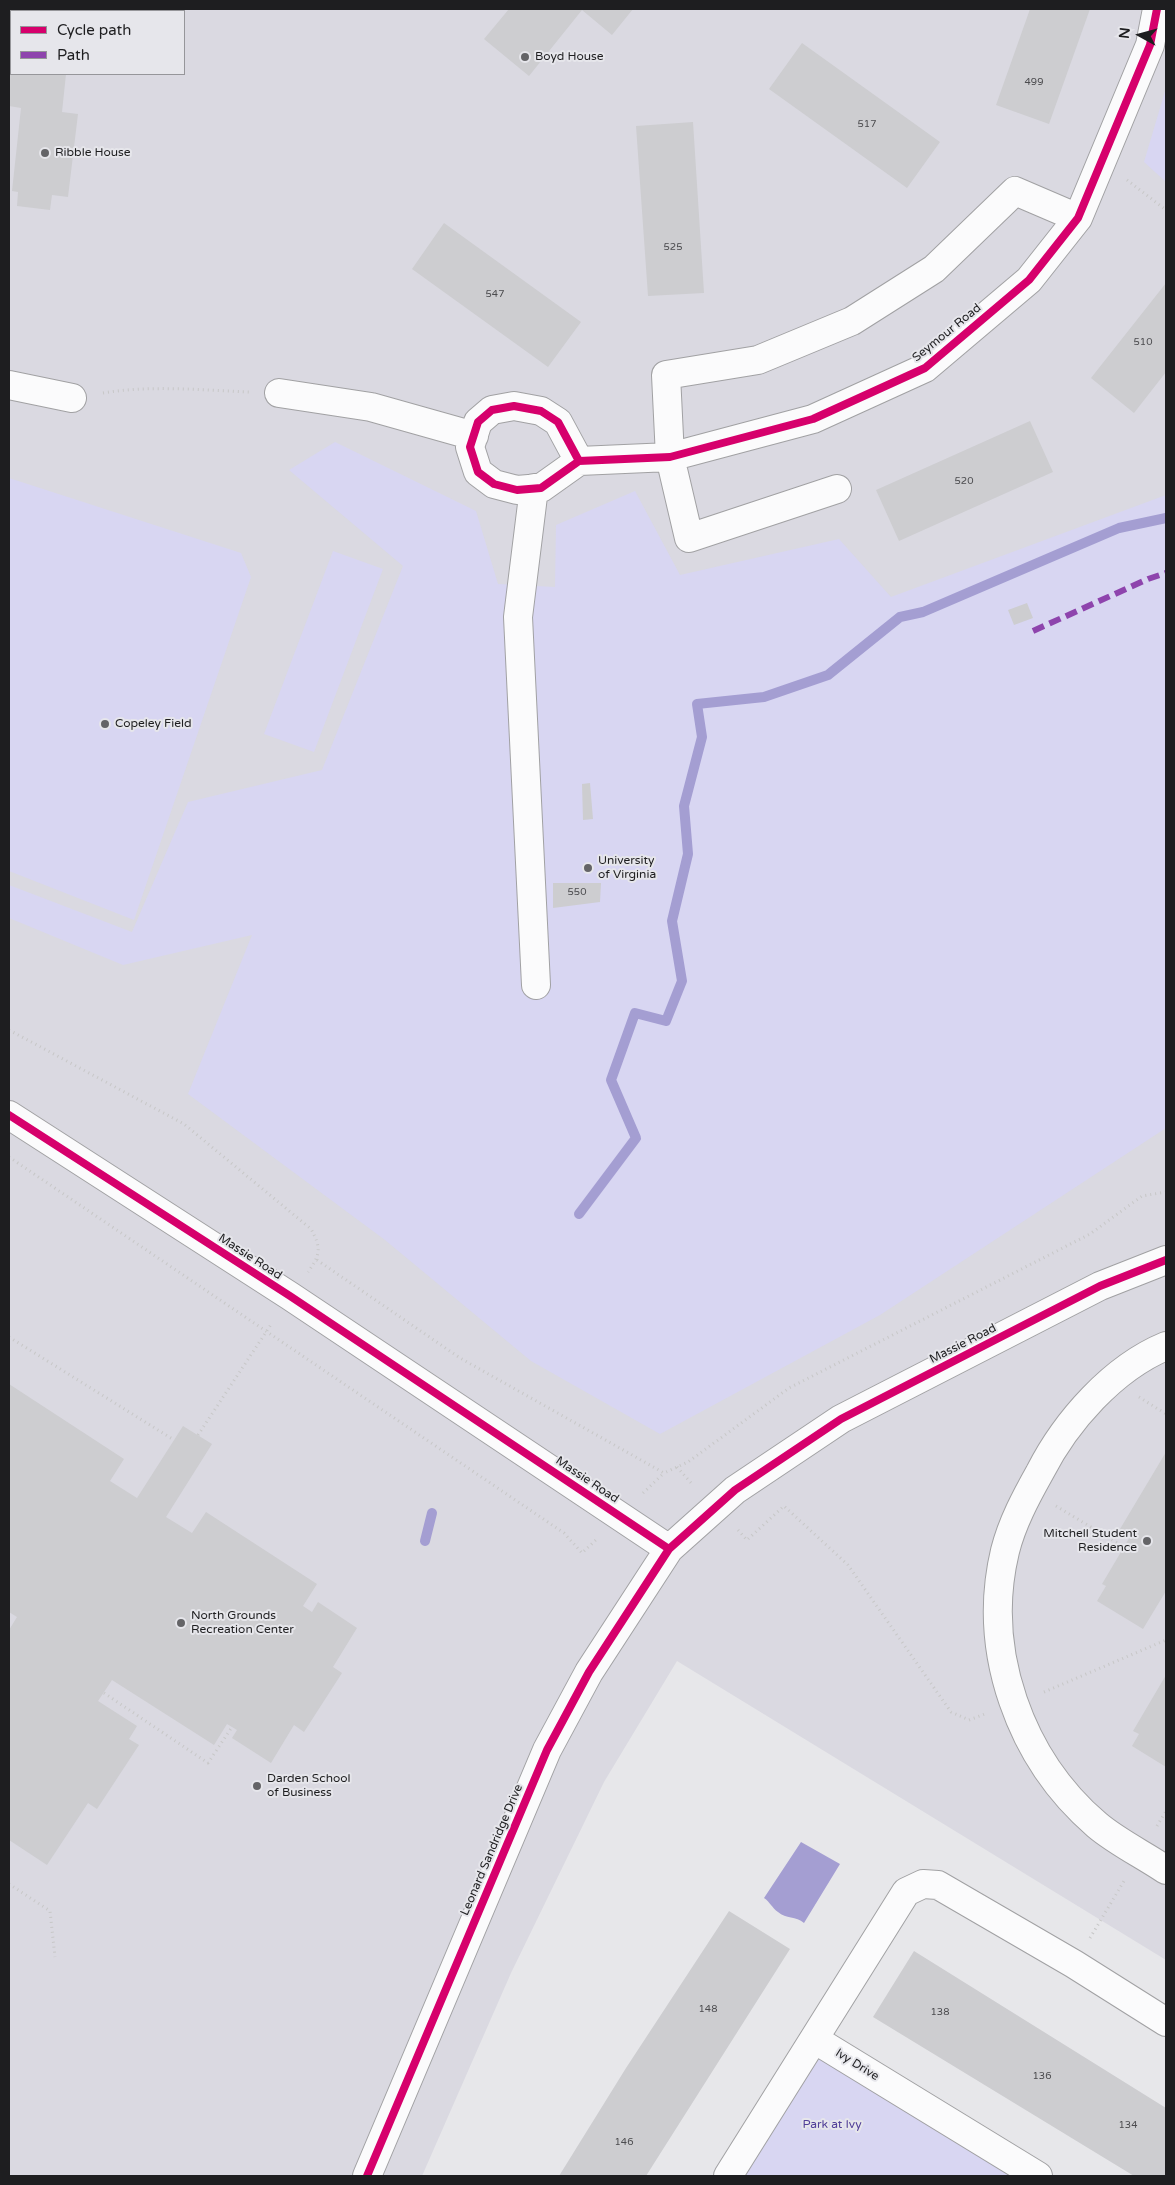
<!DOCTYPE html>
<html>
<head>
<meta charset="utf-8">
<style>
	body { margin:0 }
	#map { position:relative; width:1175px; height:2185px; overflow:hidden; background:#e7e7ea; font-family:"Varela Round",sans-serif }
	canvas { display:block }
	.frame { position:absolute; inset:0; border:10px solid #1e1e20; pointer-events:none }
	.legend { position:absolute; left:10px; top:10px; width:175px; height:65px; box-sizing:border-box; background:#e6e6eb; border:1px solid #96969a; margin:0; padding:6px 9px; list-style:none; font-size:15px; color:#1e1e20 }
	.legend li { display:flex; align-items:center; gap:10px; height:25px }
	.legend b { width:25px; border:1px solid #96969a }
	.north { position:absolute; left:1115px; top:10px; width:50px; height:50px; -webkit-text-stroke:4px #e6e6eb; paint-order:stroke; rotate:277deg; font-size:14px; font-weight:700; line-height:20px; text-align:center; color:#1e1e20 }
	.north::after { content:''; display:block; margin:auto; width:18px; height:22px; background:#1e1e20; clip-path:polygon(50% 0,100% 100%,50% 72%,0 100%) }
</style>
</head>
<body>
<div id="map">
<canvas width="1175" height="2185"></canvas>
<div class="frame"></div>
<ul class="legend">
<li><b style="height:6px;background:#d6006c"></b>Cycle path</li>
<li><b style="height:6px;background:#8e44ad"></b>Path</li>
</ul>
<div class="north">N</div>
</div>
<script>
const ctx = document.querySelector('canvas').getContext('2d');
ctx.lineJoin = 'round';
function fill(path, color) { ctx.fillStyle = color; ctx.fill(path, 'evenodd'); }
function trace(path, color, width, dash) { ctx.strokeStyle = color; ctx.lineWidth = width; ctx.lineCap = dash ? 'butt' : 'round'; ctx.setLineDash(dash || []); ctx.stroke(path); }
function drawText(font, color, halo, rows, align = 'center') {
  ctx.font = font + ' "Varela Round",sans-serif'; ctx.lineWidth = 4; ctx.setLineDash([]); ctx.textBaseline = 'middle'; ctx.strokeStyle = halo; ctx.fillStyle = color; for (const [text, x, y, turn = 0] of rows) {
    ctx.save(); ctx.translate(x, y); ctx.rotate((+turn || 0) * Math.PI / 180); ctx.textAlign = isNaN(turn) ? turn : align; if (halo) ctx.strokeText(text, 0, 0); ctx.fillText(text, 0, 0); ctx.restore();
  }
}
fill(new Path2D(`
	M9,9H1166V1960L677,1661L604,1782L511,1973L422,2176H9ZM11,11H184V74H11Z`), '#dad9e1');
fill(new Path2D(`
	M1166,88V182L1144,162Z
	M335,442L476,511L498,584L555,587L556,525L635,491L680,575L839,539L891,597L1166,495V1128L880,1315L660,1434L531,1361L385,1240L188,1094L252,935L123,965L9,918V885L132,932L188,802L322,770L403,566L289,470Z
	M9,478L241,553L251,577L134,920L9,871Z
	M333,551L383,569L314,752L264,734Z
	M816,2055L1025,2176H739Z`), '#d8d6f2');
fill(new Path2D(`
	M801,1842L840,1864L804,1923C796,1916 786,1919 778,1912C772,1908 770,1902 764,1898Z`), '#a49ed2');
trace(new Path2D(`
	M579,1214L636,1138L611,1080L635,1013L666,1021L682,981L672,921L688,854L684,806L702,737L697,704L764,697L828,675L900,617L923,612L1119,528L1166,518
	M425,1541L432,1513`), '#a49ed2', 10);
fill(new Path2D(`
	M33,9H91L90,11H33Z
	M509,9H633L612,35L582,10L529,76L484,39Z
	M1030,9H1090L1049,124L996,105Z
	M802,43L940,142L907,188L769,89Z
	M10,69L11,74H66L62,112L78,114L68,197L52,195L50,210L17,206L18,192L12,191L21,108L9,106Z
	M693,122L704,293L648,296L636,126Z
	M444,223L581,322L548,367L412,269Z
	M1166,283V372L1134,413L1091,378Z
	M1030,421L1053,472L899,541L876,490Z
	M1027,603L1033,618L1014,625L1008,610Z
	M590,783L593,819L583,820L582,784Z
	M553,883H601L600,902L553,908Z
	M9,1384L124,1459L110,1481L137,1498L183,1426L212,1444L166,1517L192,1533L206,1512L317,1584L303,1606L312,1612L318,1602L357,1628L333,1667L342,1673L304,1732L294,1725L271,1763L232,1738L237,1730L227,1724L214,1745L112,1680L98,1701L137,1726L129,1739L139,1745L97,1809L88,1803L47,1865L9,1840V1630L17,1617L9,1612Z
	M1166,1452V1591L1143,1629L1097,1601L1106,1586L1102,1584L1131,1535L1120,1529Z
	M1166,1675V1767L1132,1746L1139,1734L1133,1731Z
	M729,1911L790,1949L646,2176H559L626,2068Z
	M914,1951L1166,2108V2176H1134L873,2017Z`), '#cdcdd0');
const minor = new Path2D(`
	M9,385L72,398
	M279,393L371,407L474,436
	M579,461L558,422L541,411L514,406L492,410L478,422L470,447L478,472L494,484L517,490L541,488L579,461L670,457L813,419L925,368L1029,280L1078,218L1150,45L1157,9
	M534,488L518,617L536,985
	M837,489L689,538L670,457L666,375L758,360L852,321L934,269L1015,191L1078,218
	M9,1115L290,1296L669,1549
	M1166,1346C1113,1368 1066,1421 1040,1472C1026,1497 1012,1523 1005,1551C981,1651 1020,1759 1097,1825C1117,1842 1144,1855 1166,1870
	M814,2039L1038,2176
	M367,2176L547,1750L589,1672L669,1549L735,1490L841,1419L1100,1286L1166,1260
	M728,2176L906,1892L923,1884L938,1885L1074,1964L1166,2022`);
trace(minor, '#a1a1a3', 30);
trace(new Path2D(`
	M1127,180L1166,210
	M103,393C150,385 201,390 249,392
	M9,1030L184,1124L311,1229C321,1247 321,1254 308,1272
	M9,1157L564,1533L582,1553L598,1538
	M317,1260L460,1358L664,1473L688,1462L789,1388L1090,1234L1142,1196L1166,1192
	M9,1337L174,1440
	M1139,1397L1166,1414
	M198,1435L272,1323
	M677,1467L693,1485
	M643,1493L664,1473
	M1056,1506L1124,1547
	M738,1530L747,1540L784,1506L848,1565L951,1712L969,1720L985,1714
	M1044,1692L1166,1640
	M104,1693L208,1763L232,1727
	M1157,1826L1166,1811
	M9,1884L50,1911L55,1957
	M1090,1938L1124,1881`), '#c7c7c7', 3, [1, 4]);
trace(minor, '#fbfbfc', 28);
trace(new Path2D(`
	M1033,631L1148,579L1166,573`), '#8e44ad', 6, [12, 6]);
trace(new Path2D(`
	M579,461L558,422L541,411L514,406L492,410L478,422L470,447L478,472L494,484L517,490L541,488L579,461L670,457L813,419L925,368L1029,280L1078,218L1150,45L1157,9
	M9,1115L290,1296L669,1549
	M367,2176L547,1750L589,1672L669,1549L735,1490L841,1419L1100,1286L1166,1260`), '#d6006c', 8);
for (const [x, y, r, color] of [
	[525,57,5,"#646467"],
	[45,153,5,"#646467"],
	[105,724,5,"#646467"],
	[588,868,5,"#646467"],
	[1147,1541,5,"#646467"],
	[181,1623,5,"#646467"],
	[257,1786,5,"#646467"]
]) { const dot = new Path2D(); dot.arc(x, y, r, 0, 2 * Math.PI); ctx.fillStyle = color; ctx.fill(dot); trace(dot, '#e6e6eb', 2); }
drawText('10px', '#4c4c4f', null, [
	["499",1034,82],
	["517",867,124],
	["525",673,247],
	["547",495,294],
	["510",1143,342],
	["520",964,481],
	["550",577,892],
	["148",708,2009],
	["138",940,2012],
	["136",1042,2076],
	["134",1128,2125],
	["146",624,2142]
]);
drawText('12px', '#1e1e20', '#e6e6eb', [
	["Boyd House",535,57],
	["Ribble House",55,153],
	["Copeley Field",115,724],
	["University",598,861],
	["of Virginia",598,875],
	["Mitchell Student",1137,1534,"right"],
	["Residence",1137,1548,"right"],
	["North Grounds",191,1616],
	["Recreation Center",191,1630],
	["Darden School",267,1779],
	["of Business",267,1793]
], 'left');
drawText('12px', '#1e1e20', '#e6e6eb', [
	["Seymour Road",947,333,-39],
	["Massie Road",250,1257,33],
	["Massie Road",963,1344,-27],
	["Massie Road",587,1480,34],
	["Leonard Sandridge Drive",492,1850,-67],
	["Ivy Drive",857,2065,32]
]);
drawText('12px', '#524099', '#e6e6eb', [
	["Park at Ivy",832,2125]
]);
</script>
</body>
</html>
